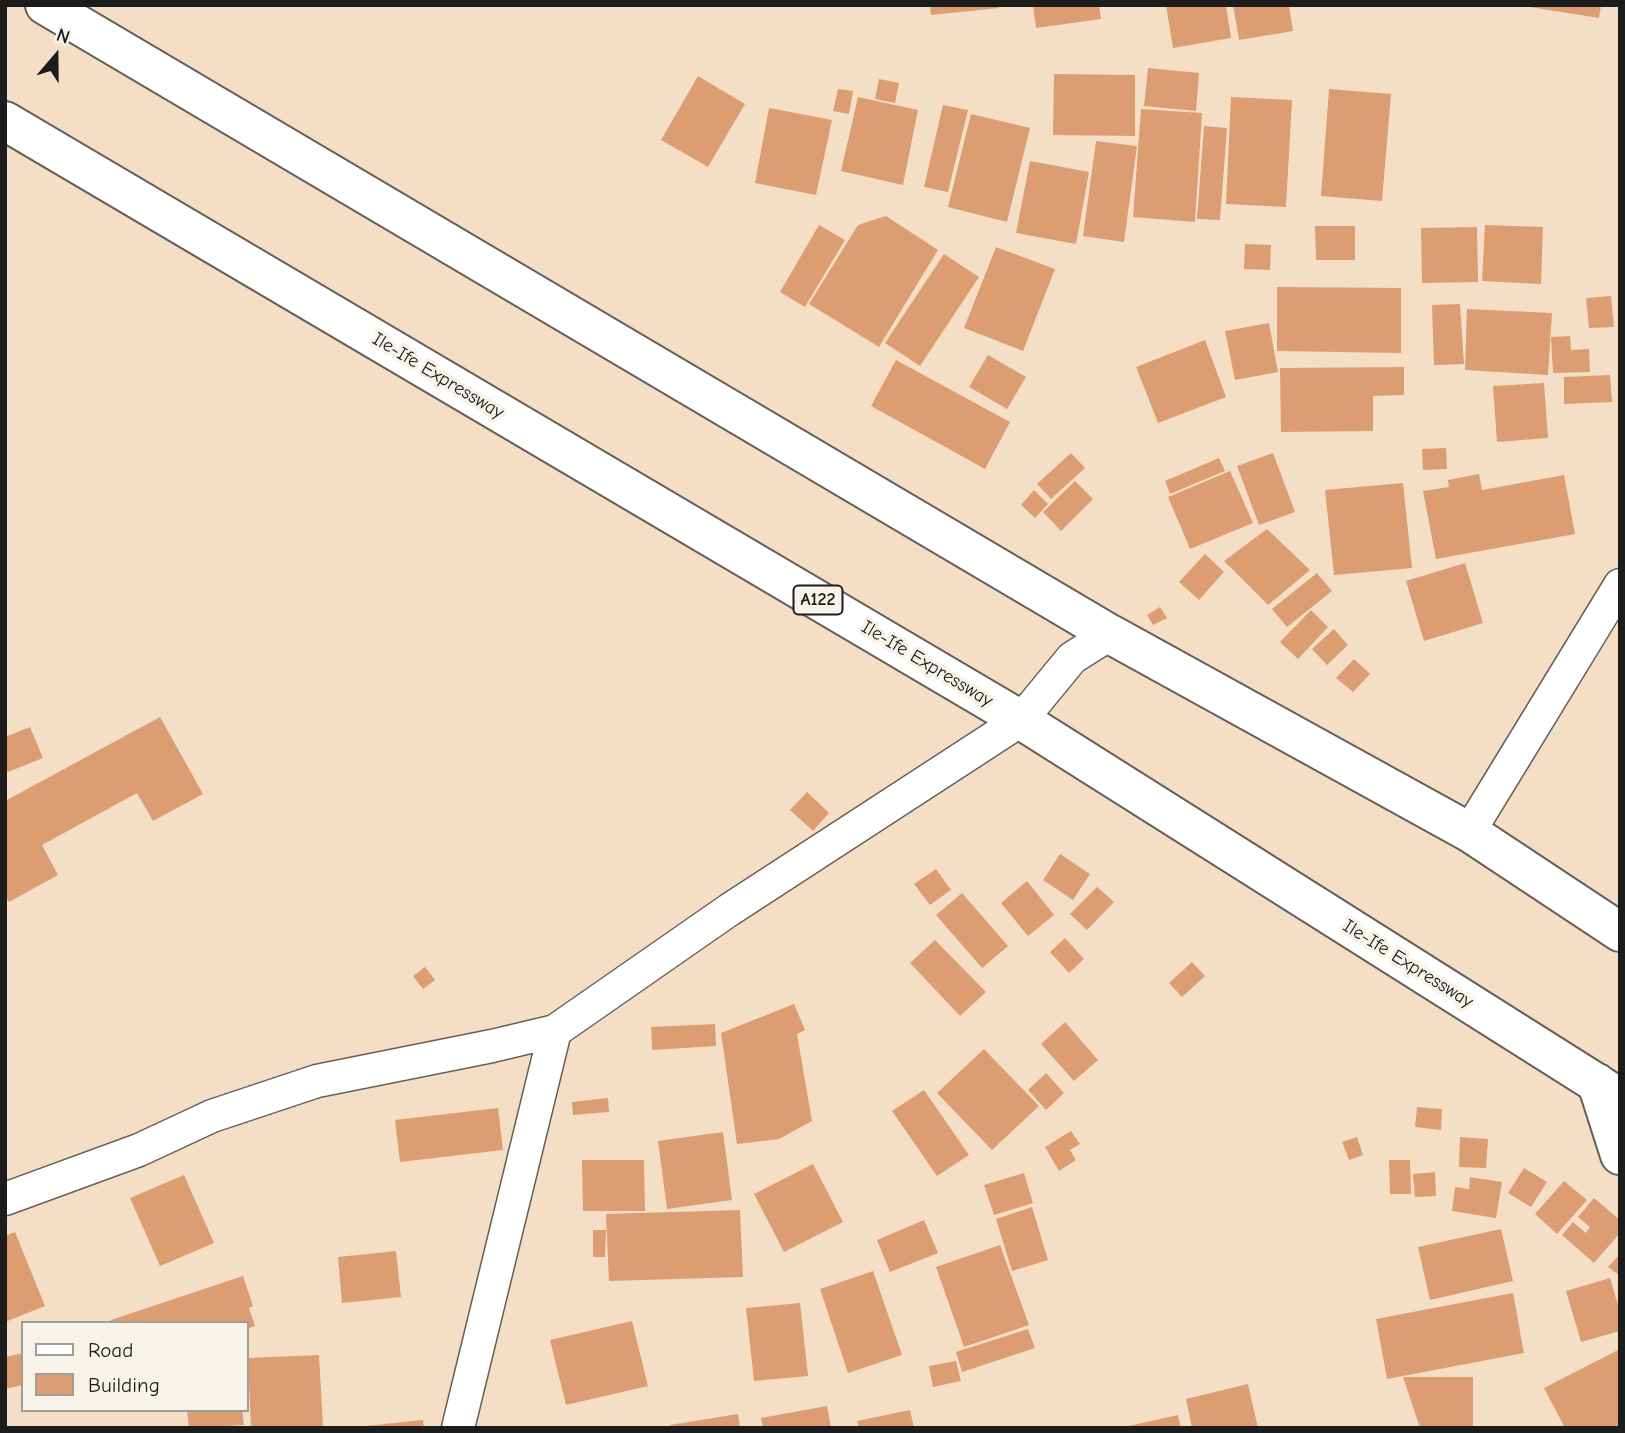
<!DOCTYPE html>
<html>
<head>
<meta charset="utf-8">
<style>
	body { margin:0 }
	#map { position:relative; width:1625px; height:1433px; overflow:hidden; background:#f4dfc6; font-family:"Comic Neue",sans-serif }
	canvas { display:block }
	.frame { position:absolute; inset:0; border:7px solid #1c1c1c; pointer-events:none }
	.legend { position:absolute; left:21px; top:1321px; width:228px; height:91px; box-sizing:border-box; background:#f7f3e8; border:2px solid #9f9d96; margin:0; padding:9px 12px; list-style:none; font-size:21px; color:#1c1c1c }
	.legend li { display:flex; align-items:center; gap:14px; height:35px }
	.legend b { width:35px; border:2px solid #9f9d96 }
	.north { position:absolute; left:21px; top:21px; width:70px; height:70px; -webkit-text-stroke:5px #f7f3e8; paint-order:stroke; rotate:20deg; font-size:19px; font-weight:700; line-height:28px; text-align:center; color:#1c1c1c }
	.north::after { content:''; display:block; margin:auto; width:24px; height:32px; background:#1c1c1c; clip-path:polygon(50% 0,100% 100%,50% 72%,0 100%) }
</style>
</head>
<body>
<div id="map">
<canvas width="1625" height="1433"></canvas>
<div class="frame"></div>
<ul class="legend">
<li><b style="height:9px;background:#fff"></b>Road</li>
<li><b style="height:19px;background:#dc9d73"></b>Building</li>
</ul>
<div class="north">N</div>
</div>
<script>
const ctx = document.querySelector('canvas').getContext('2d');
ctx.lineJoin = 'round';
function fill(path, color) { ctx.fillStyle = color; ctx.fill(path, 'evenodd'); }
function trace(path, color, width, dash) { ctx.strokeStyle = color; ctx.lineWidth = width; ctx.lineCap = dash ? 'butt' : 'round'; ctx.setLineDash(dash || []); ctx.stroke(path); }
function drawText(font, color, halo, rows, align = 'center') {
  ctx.font = font + ' "Comic Neue",sans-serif'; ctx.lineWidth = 7; ctx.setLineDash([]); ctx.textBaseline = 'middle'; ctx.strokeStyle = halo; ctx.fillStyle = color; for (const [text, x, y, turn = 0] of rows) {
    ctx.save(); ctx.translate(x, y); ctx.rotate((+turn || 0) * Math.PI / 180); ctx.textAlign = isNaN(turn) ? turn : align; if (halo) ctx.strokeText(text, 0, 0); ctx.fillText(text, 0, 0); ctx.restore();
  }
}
fill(new Path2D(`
	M930,5H999V8L931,15Z
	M1033,5H1099L1101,19L1036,28Z
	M1166,5H1226L1231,38L1173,48Z
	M1233,5H1289L1293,31L1239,40Z
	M1517,5H1601L1599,18Z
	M1148,68L1199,73L1196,111L1144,106Z
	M1054,74L1135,75V136L1053,135Z
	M698,76L745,104L708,167L661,140Z
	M879,79L899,83L895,103L875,99Z
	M838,89L853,91L849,114L833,111Z
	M1329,89L1391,94L1382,201L1321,196Z
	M858,97L918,110L903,185L841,171Z
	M1231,97L1292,100L1286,207L1226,204Z
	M943,105L968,110L948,192L924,187Z
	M769,108L832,120L816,195L755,183Z
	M1141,109L1202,113L1195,222L1133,217Z
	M971,114L1030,128L1007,222L948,207Z
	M1204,126L1227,128L1220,220L1197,219Z
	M1096,141L1137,146L1124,242L1083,236Z
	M1030,161L1089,172L1076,244L1016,233Z
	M886,216L938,250L879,347L809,304L858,225Z
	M819,225L845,240L805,307L780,292Z
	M1485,225L1543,227L1541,284L1482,281Z
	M1315,226H1355V260H1316Z
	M1477,227L1478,282L1422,283L1421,228Z
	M1245,244L1271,245L1270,270L1244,269Z
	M996,247L1055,269L1023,351L964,328Z
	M944,254L979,277L920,366L885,343Z
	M1277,287L1401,288V353L1277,351Z
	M1611,296L1614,327L1589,328L1586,298Z
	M1460,304L1464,364L1434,365L1432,305Z
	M1467,309L1552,313L1548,375L1465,370Z
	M1269,323L1278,372L1235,380L1225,331Z
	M1570,336L1571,350L1589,349L1590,372L1553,373L1551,337Z
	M1205,340L1226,397L1158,423L1136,367Z
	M988,355L1026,377L1007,409L969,387Z
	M896,360L1010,422L985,469L871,406Z
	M1404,367V395L1373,396V431L1281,432L1280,368Z
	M1610,375L1612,402L1564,404V377Z
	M1544,383L1548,438L1497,442L1493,386Z
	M1446,448L1447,469L1423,470L1422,449Z
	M1071,453L1085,468L1051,499L1037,484Z
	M1273,453L1295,512L1259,525L1237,466Z
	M1219,458L1225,471L1170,494L1165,481Z
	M1230,471L1253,523L1190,549L1168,497Z
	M1479,474L1482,490L1564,475L1575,534L1436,559L1423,491L1449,487L1448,480Z
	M1075,481L1093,499L1061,531L1043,512Z
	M1403,483L1412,568L1334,575L1325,490Z
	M1034,490L1048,504L1035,518L1021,505Z
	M1267,529L1310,570L1268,605L1224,561Z
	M1205,554L1224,572L1199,600L1179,582Z
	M1465,563L1483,623L1424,641L1406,581Z
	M1317,573L1332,591L1287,627L1272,609Z
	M1160,607L1167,618L1153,625L1147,615Z
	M1311,610L1328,627L1298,659L1280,642Z
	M1334,629L1348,645L1327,665L1312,649Z
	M1354,659L1370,674L1353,692L1336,678Z
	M160,717L203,794L153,821L137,793L42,845L58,875L9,902L5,896V801Z
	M30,727L43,758L8,772L5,767V737Z
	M807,792L829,813L813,831L790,810Z
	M1060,854L1090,874L1073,900L1043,880Z
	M936,869L951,890L930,905L914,884Z
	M1027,881L1054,915L1028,936L1001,903Z
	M1097,887L1114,902L1087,930L1070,914Z
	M962,893L1008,946L982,968L936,915Z
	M1065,938L1084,959L1069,973L1050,952Z
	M935,940L986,992L960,1016L910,963Z
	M1192,962L1205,976L1182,997L1169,983Z
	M425,967L435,980L423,989L413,976Z
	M794,1004L805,1030L797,1034L812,1121L779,1139L737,1144L721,1033Z
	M1065,1022L1098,1060L1074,1081L1041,1044Z
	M715,1024L716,1046L652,1050L651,1027Z
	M984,1049L1039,1106L992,1150L937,1093Z
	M1046,1073L1064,1093L1046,1110L1028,1090Z
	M924,1090L969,1155L937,1176L892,1111Z
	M608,1098L609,1112L573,1115L572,1102Z
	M1417,1107L1442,1109L1441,1130L1415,1127Z
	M498,1108L503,1150L400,1162L395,1120Z
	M1071,1131L1080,1144L1070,1150L1076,1160L1059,1171L1045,1147Z
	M723,1132L732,1200L667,1209L658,1141Z
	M1357,1137L1363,1155L1349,1160L1342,1142Z
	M1460,1137L1488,1139L1486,1168L1459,1167Z
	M582,1160H644L645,1211H583Z
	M1389,1160H1410L1411,1194H1390Z
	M813,1164L843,1222L784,1252L754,1194Z
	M1524,1168L1547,1182L1531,1207L1508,1193Z
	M1435,1172L1436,1196L1415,1197L1413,1174Z
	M1024,1173L1033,1203L994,1215L984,1185Z
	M184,1175L214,1243L160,1266L130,1198Z
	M1470,1177L1502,1182L1496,1218L1452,1211L1455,1187L1469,1189Z
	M1564,1181L1587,1200L1557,1234L1535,1214Z
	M1594,1198L1620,1220V1233L1594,1263L1562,1235L1573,1222L1586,1233L1590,1227L1578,1217Z
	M1032,1207L1048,1260L1012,1271L996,1219Z
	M740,1210L743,1277L609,1281L606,1214Z
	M924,1220L938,1253L890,1272L877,1240Z
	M1501,1229L1513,1281L1430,1300L1418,1247Z
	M593,1230H606L605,1257H593Z
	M15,1232L45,1306L5,1322V1236Z
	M1000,1245L1029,1325L964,1347L936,1267Z
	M396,1251L401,1297L342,1303L338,1257Z
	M1620,1254V1276L1608,1267Z
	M873,1271L902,1355L848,1373L820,1289Z
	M243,1276L253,1306L249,1308L255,1326L247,1329V1323H112L111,1320Z
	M1610,1278L1620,1312V1331L1581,1342L1566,1291Z
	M1513,1293L1524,1353L1387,1379L1376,1319Z
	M800,1303L808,1376L754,1381L746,1308Z
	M632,1321L648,1386L566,1405L550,1340Z
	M1028,1329L1035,1348L962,1372L956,1352Z
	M1620,1349V1428H1565L1544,1388Z
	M23,1353V1385L5,1389V1357Z
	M319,1355L323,1427L251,1428L248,1358Z
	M956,1361L961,1381L933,1387L929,1366Z
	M1403,1377H1473V1428H1420Z
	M1248,1384L1258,1428H1192L1186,1399Z
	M827,1406L831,1428H763L761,1418Z
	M187,1410H242L244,1425L189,1428Z
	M910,1410L914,1428H859L857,1421Z
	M738,1414L740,1428H671L670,1425Z
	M1178,1415L1181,1428H1124V1427Z
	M423,1420L424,1428H365V1426Z`), '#dc9d73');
const street = new Path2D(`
	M1469,832L1620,585
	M5,1199L139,1150L212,1116L317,1081L492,1046L555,1031
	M458,1428L555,1031L729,910L1021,720L1072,658L1110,634`);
const secondary = new Path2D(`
	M1597,1083L1620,1155`);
const highway = new Path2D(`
	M45,5L1110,634L1469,832L1620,932
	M5,121L1021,720L1620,1098`);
trace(street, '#686058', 35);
trace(secondary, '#686058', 42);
trace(highway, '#686058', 42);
trace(street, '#fff', 32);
trace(secondary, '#fff', 38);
trace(highway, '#fff', 38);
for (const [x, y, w] of [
	[818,600,49]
]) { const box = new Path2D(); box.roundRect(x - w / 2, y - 14.5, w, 29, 5); ctx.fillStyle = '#f7f3e8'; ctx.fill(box); trace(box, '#1c1c1c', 2); }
drawText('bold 18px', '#1c1c1c', null, [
	["A122",818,600]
]);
drawText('19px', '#1c1c1c', '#f7f3e8', [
	["Ile-Ife Expressway",438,376,31],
	["Ile-Ife Expressway",927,664,31],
	["Ile-Ife Expressway",1408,964,32]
]);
</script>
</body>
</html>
